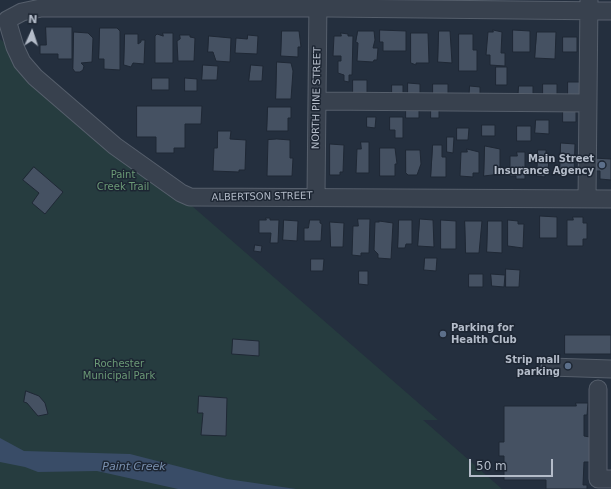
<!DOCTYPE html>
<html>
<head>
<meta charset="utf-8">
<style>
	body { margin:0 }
	#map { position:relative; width:611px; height:489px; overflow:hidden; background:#242f3e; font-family:"DejaVu Sans",sans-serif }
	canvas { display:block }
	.north { position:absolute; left:12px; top:12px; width:40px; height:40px; -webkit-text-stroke:3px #1d2633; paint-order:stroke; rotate:3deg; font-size:11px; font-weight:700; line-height:16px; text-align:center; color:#b4bcc9 }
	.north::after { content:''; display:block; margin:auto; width:14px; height:18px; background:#b4bcc9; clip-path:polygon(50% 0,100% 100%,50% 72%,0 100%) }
	.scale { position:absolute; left:469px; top:459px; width:84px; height:18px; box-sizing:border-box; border:2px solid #b4bcc9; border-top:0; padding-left:5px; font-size:12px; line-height:14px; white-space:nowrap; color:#b4bcc9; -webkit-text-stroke:3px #1d2633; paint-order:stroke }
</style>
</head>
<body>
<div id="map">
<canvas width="611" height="489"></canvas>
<div class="north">N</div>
<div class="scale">50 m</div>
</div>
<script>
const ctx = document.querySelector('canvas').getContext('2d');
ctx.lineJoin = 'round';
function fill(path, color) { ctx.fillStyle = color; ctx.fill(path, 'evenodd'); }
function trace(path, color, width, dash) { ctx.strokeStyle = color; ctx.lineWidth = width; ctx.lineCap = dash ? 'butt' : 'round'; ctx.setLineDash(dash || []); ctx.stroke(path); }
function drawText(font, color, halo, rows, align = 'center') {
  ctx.font = font + ' "DejaVu Sans",sans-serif'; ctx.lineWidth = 3; ctx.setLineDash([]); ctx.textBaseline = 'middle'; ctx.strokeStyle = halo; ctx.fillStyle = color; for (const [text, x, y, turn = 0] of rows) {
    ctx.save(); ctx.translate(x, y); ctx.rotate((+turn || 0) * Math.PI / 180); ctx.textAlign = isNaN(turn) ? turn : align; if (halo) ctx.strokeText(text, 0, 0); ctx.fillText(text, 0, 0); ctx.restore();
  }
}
fill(new Path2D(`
	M0,39L438,420H423L502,489H0Z`), '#263c3f');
fill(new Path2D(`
	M0,438L24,451L130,454L227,479L296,489H178L97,471L38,472L25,467L0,462Z`), '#394c67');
const building = new Path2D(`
	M46,27H72V59H58V54H40V45H46Z
	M100,28H117L120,31V70L104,69V59H99Z
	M380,30L406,31V51H383V42H380Z
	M493,30L502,32L501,53H505V66L490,65V55H486L488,32H493Z
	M513,30L530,31V52H513Z
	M282,31H299L301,47H298V57L281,56Z
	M358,31H374L375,40L373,48H378L377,60H374L373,62L357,61L358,43L356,42Z
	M439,31H450L452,63L438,62Z
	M74,32L88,33L93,38L92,62L81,63L84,66L83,70L80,72H75L73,69Z
	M537,32H556L555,59L535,58Z
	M163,33H173V63H155V36L157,34L163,36Z
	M341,33L348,34V36H353L352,75H349V82L344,81V75L338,73V61H341V56H333L334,36H341Z
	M411,33H428L429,63H416V65L411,63Z
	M125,34H138V44L141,42V40H145L144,64L133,63L131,67L124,65Z
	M459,34H473V50H477V71H459Z
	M180,35H190V37L195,38L194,61H178L177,41L180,39Z
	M248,35L258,36L257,54L235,53L236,38L247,39Z
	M209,36L231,38L230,62L216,61L213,52H208Z
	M563,37H577V52H563Z
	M277,62L291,63L293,71L291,99H276Z
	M203,65L218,66L217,80H202Z
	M251,65L263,66L262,81H249Z
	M496,67H507V85H496Z
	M152,78H169V90H152Z
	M185,78L197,79V91H185Z
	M353,80H367V96H353Z
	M568,82H581V95H568Z
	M408,83L420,84V99H408Z
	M433,84H448V98H433Z
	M543,84H557V98L543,97Z
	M392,85H403V94H392Z
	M470,86L480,87V99H469Z
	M519,86H533V97H518Z
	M137,106H202L201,124H185V148H174V153H156V137H137Z
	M268,107H291V118H288V131H267Z
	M406,107L419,108V118H406Z
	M563,109H576V122H563Z
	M431,110H439V118H431Z
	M367,117H376L375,128L367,127Z
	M390,117H403V138H395V130H390Z
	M536,120H549V134L535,133Z
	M482,125H495V136H482Z
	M517,126H531V141H517Z
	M457,128H469L468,140H457Z
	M218,131H231L230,139L246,140L245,170H239V172L213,171L214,148H217Z
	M447,137H454L453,153L447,152Z
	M277,139L290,140V158H293L292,176H267L268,140Z
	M361,142H369V173H356L357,149H361Z
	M561,143L575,144L574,174L560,171Z
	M330,144L344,145L343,172H340V175H330Z
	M433,145H442V157H446V177H431Z
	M485,146L500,149V174L484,176Z
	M380,148H395L397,164H395V176H380Z
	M467,149L479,152V173H473V177L460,176L461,152H467Z
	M406,150H420L421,164L417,175H408L406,173Z
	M538,150H546V155H549L548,174H545V177L537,176Z
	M517,152H525V179H516V176H510V156H517Z
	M593,158L611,159V180L600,179V171H593Z
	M34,167L63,192L45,214L32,203L39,193L23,180Z
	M540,216L557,217V238H540Z
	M573,217H583V223H587V239H583V246H567V220H573Z
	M266,218H270V220H279L278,243H270L271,233H259V220H266Z
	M358,219H370L369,253H361V256L352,255L353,226H358Z
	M420,219L433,220L434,247L418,246Z
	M284,220L298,221L297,241L283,240Z
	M310,220H320V223L322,224L321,241H304V228H308Z
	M399,220H412V244H406L405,248H398Z
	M441,220L456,221V249H441Z
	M508,220L518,221V224H524L523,248L508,246Z
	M379,221L393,223L391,259L378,258V254L374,250L375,222H379Z
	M465,221H482L479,253H466Z
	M488,221H502V253L487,252Z
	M330,222L344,223L343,247H331Z
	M255,245L262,246L261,252L254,251Z
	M425,258H437L436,271L424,270Z
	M311,259H324L323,271H311Z
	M506,269L520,270L519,287H506Z
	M359,271H368V285L359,284Z
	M469,274H483V287H469Z
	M491,274L505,275L504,287L492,286Z
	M565,335H611V354H565Z
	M233,339L259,341V356L232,354Z
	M26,391L39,396L45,403L48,414L38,416L27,403L24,402Z
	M199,396L227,398L226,436L201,435L203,413H198Z
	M576,403H588L587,415H584V436L590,437V462H584L583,485H587V489H546V480H504V456H499V442H504V406H576Z`);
fill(building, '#455162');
trace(building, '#1f2835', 1);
const minor = new Path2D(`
	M611,11L328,8H41L22,12L7,20L15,47L22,62L35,77L115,146L181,193L190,197L611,199
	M317,101L587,103
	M316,196L318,0
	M587,199L589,0
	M550,367L611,369
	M598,389V479H611`);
trace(minor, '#565f6c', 19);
trace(minor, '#38414e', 17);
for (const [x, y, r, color] of [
	[602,165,4,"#5c6f8a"],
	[443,334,4,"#5c6f8a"],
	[568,366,4,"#5c6f8a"]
]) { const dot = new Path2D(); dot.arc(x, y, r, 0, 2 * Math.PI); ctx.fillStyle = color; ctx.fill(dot); trace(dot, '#1d2633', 1.5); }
drawText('10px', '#b4bcc9', '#1d2633', [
	["NORTH PINE STREET",317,98,-89],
	["ALBERTSON STREET",262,197,-1]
]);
drawText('bold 10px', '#b4bcc9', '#1d2633', [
	["Main Street",594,159],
	["Insurance Agency",594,171],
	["Parking for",451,328,"left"],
	["Health Club",451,340,"left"],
	["Strip mall",560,360],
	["parking",560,372]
], 'right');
drawText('10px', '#6b9a76', '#1d2633', [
	["Paint",123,175],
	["Creek Trail",123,187],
	["Rochester",119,364],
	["Municipal Park",119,376]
]);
drawText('italic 11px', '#7c92b1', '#1d2633', [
	["Paint Creek",134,467]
]);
</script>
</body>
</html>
